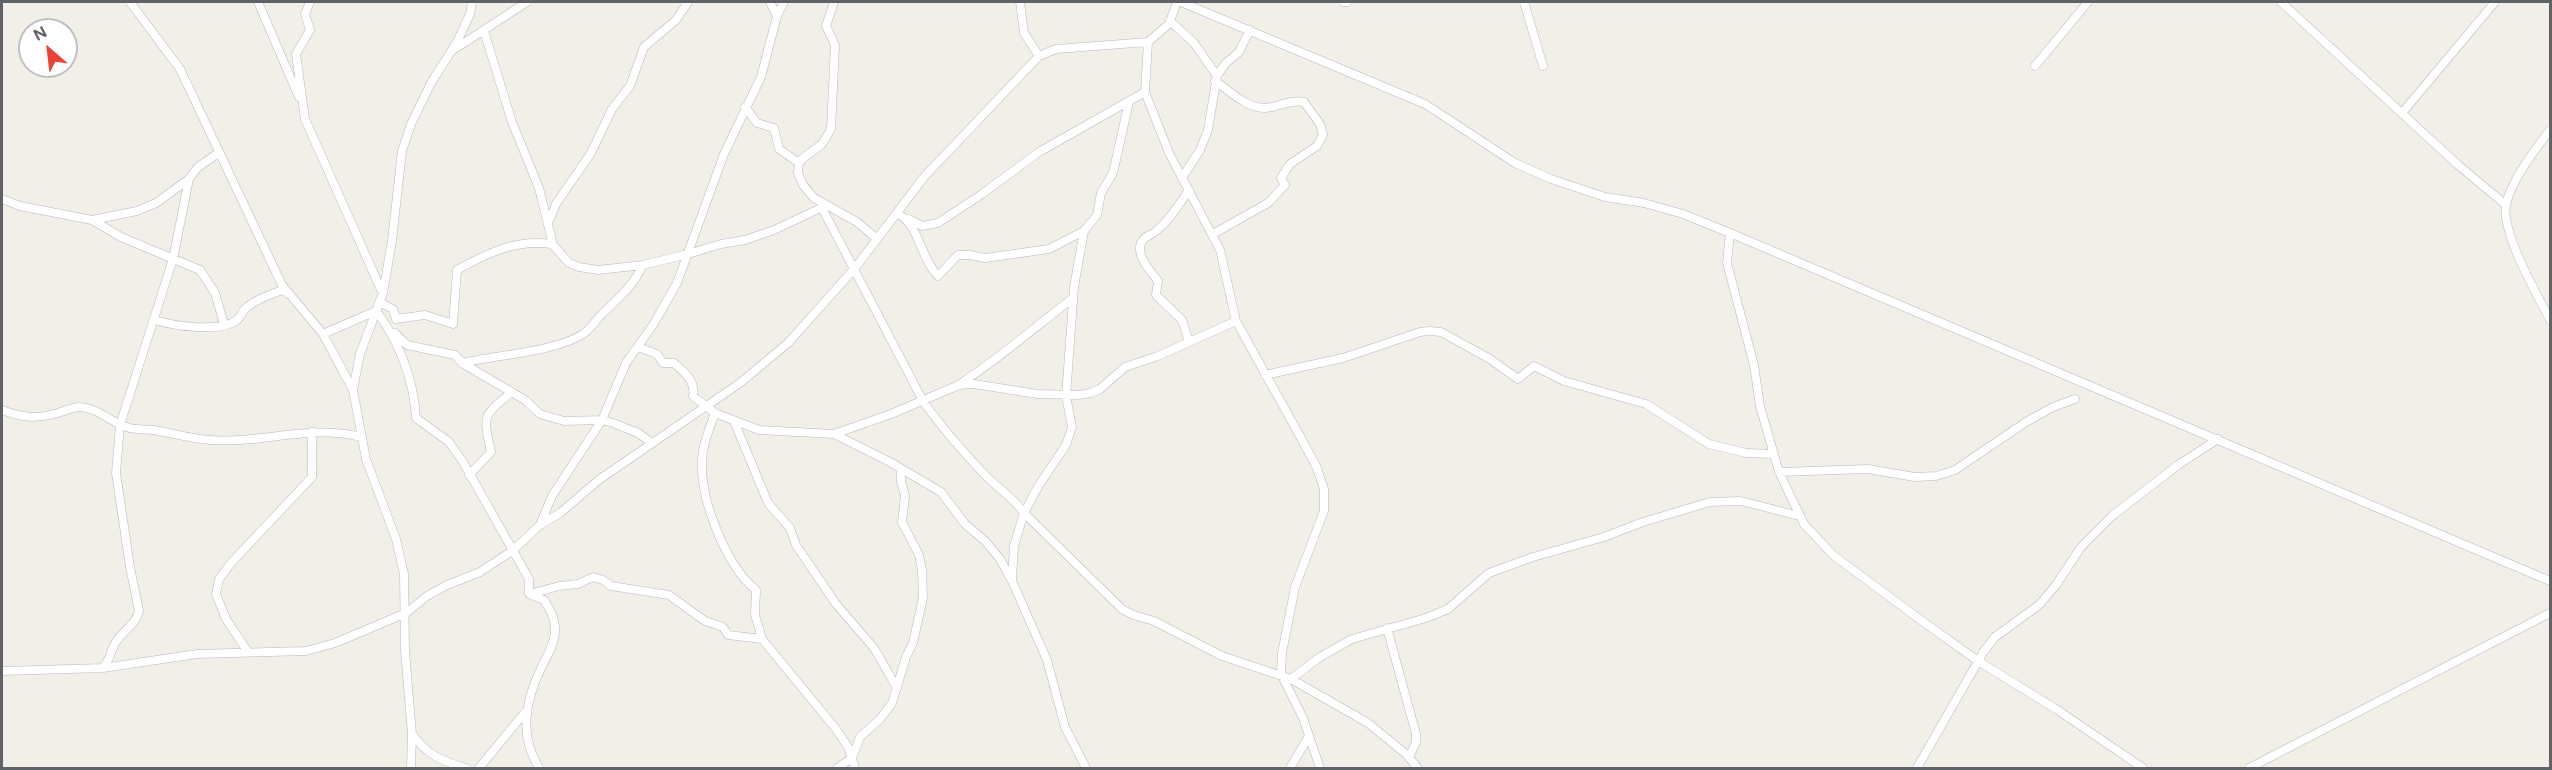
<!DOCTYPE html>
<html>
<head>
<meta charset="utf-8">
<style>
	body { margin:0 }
	#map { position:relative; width:2552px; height:770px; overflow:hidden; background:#f1efe8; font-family:Figtree,sans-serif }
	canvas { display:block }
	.frame { position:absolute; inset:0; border:3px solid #5f6368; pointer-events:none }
	.north { position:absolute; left:18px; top:18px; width:60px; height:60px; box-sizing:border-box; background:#fff; border:2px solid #bfc1c3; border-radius:50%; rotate:332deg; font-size:16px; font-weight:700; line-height:24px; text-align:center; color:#5f6368 }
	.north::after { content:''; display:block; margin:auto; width:21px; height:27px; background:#ea4335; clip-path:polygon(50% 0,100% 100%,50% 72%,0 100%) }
</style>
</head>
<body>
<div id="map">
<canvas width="2552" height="770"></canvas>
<div class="frame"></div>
<div class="north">N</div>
</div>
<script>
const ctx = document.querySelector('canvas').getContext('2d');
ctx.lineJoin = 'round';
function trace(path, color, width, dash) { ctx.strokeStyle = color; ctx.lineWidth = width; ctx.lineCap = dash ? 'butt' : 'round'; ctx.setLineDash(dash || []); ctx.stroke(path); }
const street = new Path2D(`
	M130,2L180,69L282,285L323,334L353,390L366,459L396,539L404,574L405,651L412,734L411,768
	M258,2L299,97
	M310,2L305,14L310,30L296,54L305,119L382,292
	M770,2L777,16
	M834,2L826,26L835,45L831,129L822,144L802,159L799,163L798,173L803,185L814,198L857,222L876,238
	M1020,2L1024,33L1039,56
	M1181,2L1425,104L1515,163L1551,179L1605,197L1644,203L1683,214L1730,233L2550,581
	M1343,2H1347
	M1524,2L1543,66
	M2281,2L2457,164L2506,205
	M1170,21L1194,43L1217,76
	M484,31L512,122L539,188L553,245L569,263L579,267L598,270L643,265L688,254L721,244L745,240L774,230L825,206
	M1148,42L1145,92L1169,153L1220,250L1236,321L1301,438L1317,468L1324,489V511L1295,587L1282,653L1281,674L1303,718L1320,768
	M453,50L527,2
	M2035,66L2088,2
	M745,107L757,123L774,128L779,149L799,163
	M2402,113L2495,2
	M2550,130C2535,150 2511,180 2506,205C2501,233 2537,294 2550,320
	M1182,178L1200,150L1208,130L1217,76L1225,64L1239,52L1250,30
	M2,199L20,206L92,220L121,237L200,270L215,293L224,324
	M822,208L923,401C942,428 964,453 987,477C1000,490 1014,498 1024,513L1122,609L1133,615L1154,621L1222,656L1291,679L1368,723L1406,754L1418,768
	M897,213C920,225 920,258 938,276L958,255H970L985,258L1049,249L1084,231L1097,215L1101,193L1113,173L1129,102
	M909,219L922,226L938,223L982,194L1039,152L1145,92
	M92,220L137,211L156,203L189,179
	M549,221L556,204L591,153L612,109L630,86L644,47L676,20L688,2
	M1730,233L1727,263L1754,365L1760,406L1779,472L1804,524L1833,555L1922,621L1978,661L2056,709L2143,768
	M1213,234L1268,203L1285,185L1281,178L1290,164L1317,146L1323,135L1320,124L1304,102C1291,99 1279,107 1266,108C1247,109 1230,91 1215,81
	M379,302L393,309L396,319L425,315L453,324L457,270C488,253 515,239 551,244
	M155,320C174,326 220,333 237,320C241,317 242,311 246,308C255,300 271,294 283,290L287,293
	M395,333L407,345L455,355L462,363L525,400L540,414L564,421L602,420L613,423L638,433L652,443
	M323,334L376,311C399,340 414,381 416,418L449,442L463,462L529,579V594L544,600C550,610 556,619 555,631C555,642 548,655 542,666C526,699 518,734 539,768
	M1189,342L1182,320L1156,295L1158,281C1151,272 1139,259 1140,247C1141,237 1150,236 1156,231C1170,220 1179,204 1189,190
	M638,347L657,354L663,363H674C684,372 696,381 693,396L715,413L759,430L834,434L890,462L941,492L965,524L985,541L1000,559L1012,581L1047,660L1065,727L1086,768
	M462,363C496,355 555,352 583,334C591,329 595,321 602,314C619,298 633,286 643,265
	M1265,375L1343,358L1420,332L1429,331L1441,332L1490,359L1518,379L1534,366L1564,381L1646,404L1709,444L1746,453L1773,454
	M960,384C1000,358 1035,327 1073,298
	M353,390L360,354L383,293L392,241L402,151L411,124L431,83L457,42L470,14L472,2
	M2,410C23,418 36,419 58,413C66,410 73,407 80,407C99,408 112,424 130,428C137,430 145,429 153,430C172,433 192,439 211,440C262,444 310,424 361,437
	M715,413C709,430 701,448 702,466C702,504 727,567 756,590L755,615L762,639
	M734,421L768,503L790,528L796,545L836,604L874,648L897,688
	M834,434L891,414L959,385L974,384L1037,394L1078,395L1091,393L1100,389L1125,367L1158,356L1236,321
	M1779,472L1868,469L1915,477L1936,476L1955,470L2026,422L2053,407L2075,399
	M469,475L491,452C483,415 482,416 512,392
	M540,525L552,496L602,420L626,363L653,325L677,283L724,154L761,77L777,16L784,2
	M1012,579L1014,546L1024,513L1039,485L1066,445L1072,427L1066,396L1074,287L1084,231
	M530,594L559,586L578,584L593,577L603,580L611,586L669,595L705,621L723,627L728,635L762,639L836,729L848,747L855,768
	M1387,628L1416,734V742L1409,758
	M248,652L226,619L216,594L219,579L231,563L312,477V432H314
	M103,668C110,660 110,651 116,642C123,630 136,625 139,611L130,567L116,473L120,425L173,259L189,179L197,168L218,153
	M2,671L103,668L197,654L306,651L335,643L406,613L427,596L447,585L480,572L512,551L540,525L560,513L600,479L740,383L788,343L855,268L924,177L1039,56L1056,49L1148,42L1169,24L1177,2
	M1291,679L1320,657L1352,639L1426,618L1448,609L1489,573L1533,557L1604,537L1643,522L1710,502L1741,501L1799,516
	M412,734C429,756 439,760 466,768
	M479,768L526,711
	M837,768L852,758L860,737L880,719L892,703L906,657L913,643L923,598L922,570L919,555L902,522L905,496L901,481V469
	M1290,768L1309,736
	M1917,768L1984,651L1995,637L2039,605L2056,585L2081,547L2112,516L2178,465L2218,439
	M2249,768L2550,613`);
trace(street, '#b5b8bc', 9);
trace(street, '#fff', 8);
</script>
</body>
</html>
